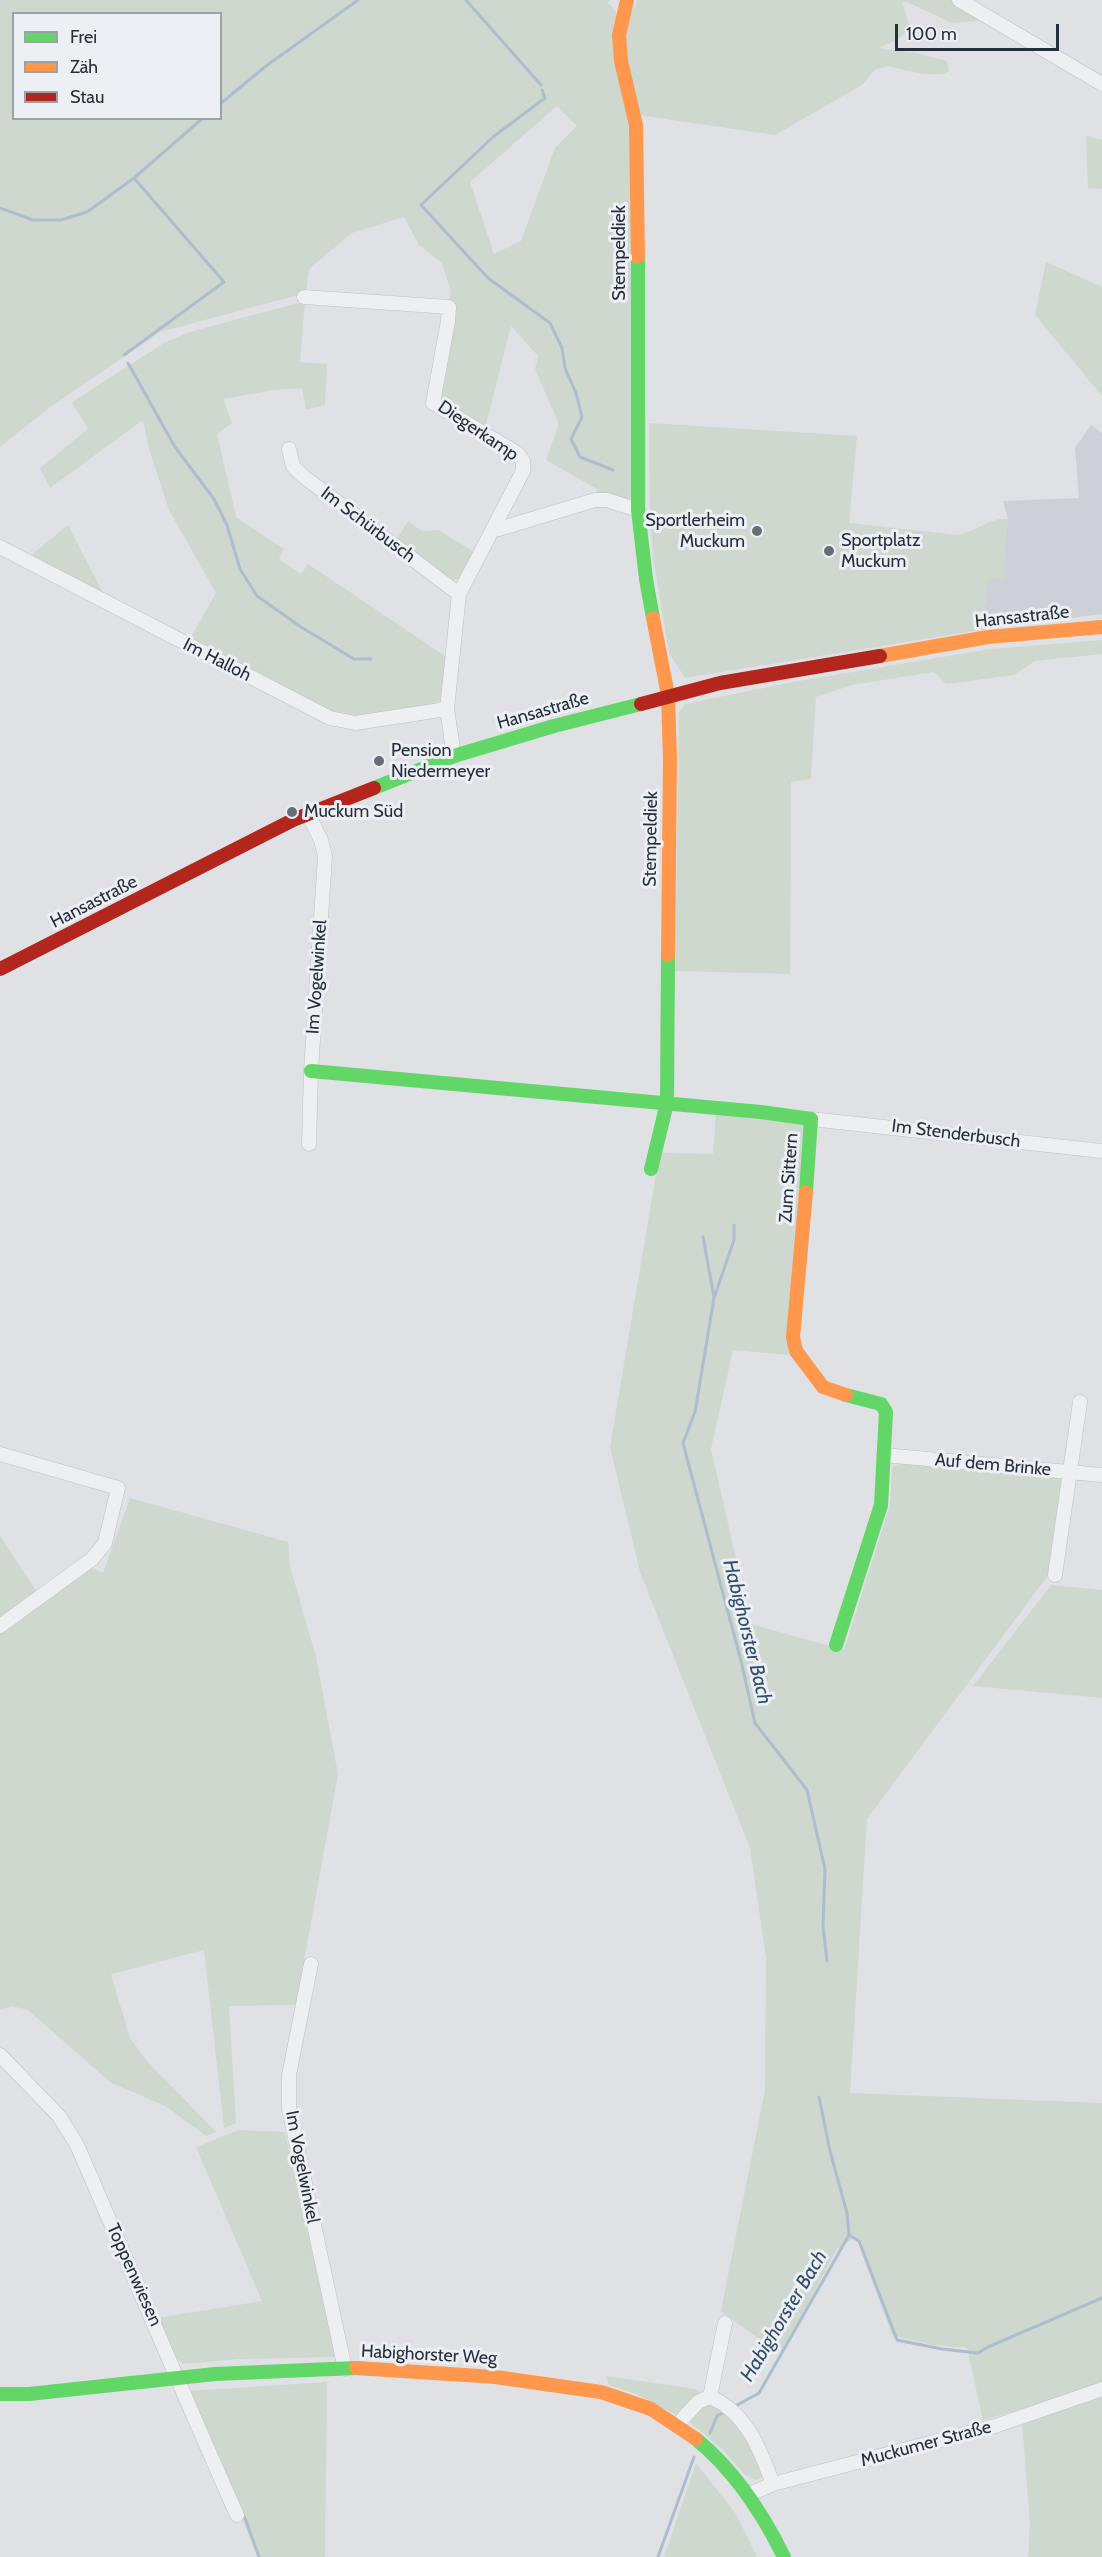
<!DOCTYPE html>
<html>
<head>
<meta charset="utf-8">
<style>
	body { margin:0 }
	#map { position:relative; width:1102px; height:2557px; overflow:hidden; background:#dfe1e4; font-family:Cabin,sans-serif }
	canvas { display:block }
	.legend { position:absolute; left:12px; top:12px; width:210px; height:108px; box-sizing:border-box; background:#eceff4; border:2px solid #9da2aa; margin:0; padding:8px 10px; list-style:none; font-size:18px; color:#272e3c }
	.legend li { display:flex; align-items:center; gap:12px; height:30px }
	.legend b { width:30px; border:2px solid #9da2aa }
	.scale { position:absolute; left:895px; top:24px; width:164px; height:27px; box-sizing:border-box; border:3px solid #272e3c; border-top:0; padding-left:8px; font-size:18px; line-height:21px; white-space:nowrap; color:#272e3c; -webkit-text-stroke:4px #eceff4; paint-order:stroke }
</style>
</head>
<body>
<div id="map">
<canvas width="1102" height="2557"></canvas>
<ul class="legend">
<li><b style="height:8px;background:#63d668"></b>Frei</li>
<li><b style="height:8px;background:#ff974d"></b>Zäh</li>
<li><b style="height:8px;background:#b3261e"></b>Stau</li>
</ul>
<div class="scale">100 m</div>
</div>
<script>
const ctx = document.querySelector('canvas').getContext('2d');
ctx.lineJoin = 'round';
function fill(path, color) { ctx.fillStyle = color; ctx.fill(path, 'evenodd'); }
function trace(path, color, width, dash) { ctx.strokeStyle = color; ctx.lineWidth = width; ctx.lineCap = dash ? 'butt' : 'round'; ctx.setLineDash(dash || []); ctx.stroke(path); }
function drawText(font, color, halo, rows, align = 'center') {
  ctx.font = font + ' Cabin,sans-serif'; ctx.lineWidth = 6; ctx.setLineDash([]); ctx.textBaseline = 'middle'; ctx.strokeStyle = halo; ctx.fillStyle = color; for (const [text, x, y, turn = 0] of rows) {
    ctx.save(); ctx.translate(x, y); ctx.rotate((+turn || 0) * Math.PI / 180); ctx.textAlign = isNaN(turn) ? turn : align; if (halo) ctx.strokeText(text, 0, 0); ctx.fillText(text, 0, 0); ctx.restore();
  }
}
fill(new Path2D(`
	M1091,425L1102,433V614L980,630L988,579H1002L1008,519L1003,501L1079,498L1075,448Z`), '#cdd0d7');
fill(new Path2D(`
	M0,0H610L608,2L625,24L638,0H951L985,20L952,23L907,2H902L910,28L900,38L879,48L917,53L947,61L949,71L943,74H923L888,66L875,70L862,85L775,135L631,114L632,497L626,501L596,497L597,489L546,460L559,424L535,369L538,356L511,326L485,429L443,404L441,396L456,305L449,302L451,292L442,263L419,245L404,217L352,233L309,269L306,293L160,332L49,408L0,447ZM14,14H220V118H14ZM557,106L577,126L555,148L521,241L494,254L470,182Z
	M1086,136L1102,140V189L1088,188Z
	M1046,262L1102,287V396L1035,315Z
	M305,301L300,362L327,364L325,405L306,410L302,388L274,390L223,399L232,423L217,434L236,517L284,549L279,559L301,574L308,564L448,658L444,698L428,706L356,718L330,711L190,639L216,593L169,510L149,449L143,420L50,488L40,468L88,429L72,402L164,343L190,332Z
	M649,423L857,436L849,523L957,535C975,533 990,517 1008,519L1003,579H988L980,630L685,678L669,653L653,557L650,511Z
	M408,521L422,531L438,530L476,553L462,579L452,580L396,541Z
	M68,525L104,595L30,556Z
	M1102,640V654L1035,661L1014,675L946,684L934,672L852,685L816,697L811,779L791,782L790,974L675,971L679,712L685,704L793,682L990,649Z
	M716,1113L803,1121L806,1142L788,1355L733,1350L711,1449L751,1624L844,1650L890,1505L892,1468L899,1464L1065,1474L1049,1574L867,1819L850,2093L1102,2103V2557H1028L1030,2524L1021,2409L983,2420L967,2348L933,2345L892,2335L856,2237L837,2249L784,2349L765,2343L721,2311L765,2090L766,1958L750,1848L640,1572L610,1447L655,1180L662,1153L713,1154Z
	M130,1498L288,1542L290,1566L316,1657L338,1774L296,2005L229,2006L236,2123L224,2128L204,1950L111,1974L130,2038L147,2061L216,2132L206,2136L167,2107L110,2082L28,2010L12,2006L0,2010V1631L89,1567L103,1573Z
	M0,1536L38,1594L0,1620Z
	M1051,1585L1102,1590V1698L973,1686Z
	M239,2130L285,2132L336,2357L240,2359L183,2364L177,2359L158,2318L262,2301L196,2147Z
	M606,2376L696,2389L708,2400L722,2405L748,2439L765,2477L756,2480L744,2474L724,2451L691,2423L636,2394L609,2385Z
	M327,2382L325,2557H258L188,2391Z
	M696,2463L736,2514L757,2557H664Z`), '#cfd8cf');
trace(new Path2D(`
	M466,0L541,85
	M542,90L545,98L493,137L421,205L488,278L550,323L562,348L565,368L576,393L582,417L571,439L580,457L613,470
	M220,104L266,66L358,0
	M0,208L33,220H61L87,212L134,178L203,118
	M124,355L224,282L134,178
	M128,363L175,447L214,499L227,525L240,569L257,596L301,627L354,659H371
	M734,1225V1240L714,1298L695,1412L683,1443L741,1661L755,1723L807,1790L825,1869L823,1926L827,1961
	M703,1237L714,1297
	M819,2097L830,2151L847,2213L849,2235
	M737,2405L759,2393L849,2235L859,2241L897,2340L942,2349L978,2353L988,2347L1102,2298
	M710,2433L717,2416L726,2411
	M245,2518L259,2557
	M658,2557L694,2457`), '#adbdce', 3);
const street = new Path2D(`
	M959,0L1102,84
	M304,297L449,307L448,321L433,403L517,453L523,461V471L459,594L447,709L454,756
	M289,449L293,466L303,476L459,594
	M494,527L499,529L595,500H607L638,510
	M0,547L330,718L355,723L447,709
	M308,814L321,840L325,856L311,1071L309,1144
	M811,1119L1102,1151
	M0,1454L118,1488L105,1543L92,1559L0,1626
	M884,1455L1102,1475
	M1055,1575L1080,1402
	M311,1964L289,2075V2109L345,2369
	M0,2055L59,2116L77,2145C131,2269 182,2392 237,2515
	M725,2323L710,2397C746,2412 760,2449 773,2484
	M677,2425L698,2402L710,2397
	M750,2494L773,2484L995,2426L1102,2389`);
trace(street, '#bdbfc2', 15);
trace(street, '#eeeff1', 14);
trace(new Path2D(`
	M638,257V510L646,579L653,618
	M374,788L454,756L554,726L641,704
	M311,1071L761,1112L811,1119L806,1192
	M651,1169L667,1103L668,955
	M836,1645L881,1505L886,1412L881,1404L846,1395
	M0,2394H29L215,2374L356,2368
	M696,2439C735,2471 762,2512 784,2557`), '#63d668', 14);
trace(new Path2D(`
	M627,0L619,35L621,61L636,125L638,257
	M653,618L668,695L670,760L668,955
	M880,656L988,637L1102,627
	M806,1192L793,1337L796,1351L823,1387L846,1395
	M356,2368L495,2377L601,2392L651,2409L696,2439`), '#ff974d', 14);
trace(new Path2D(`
	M641,704L720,683L880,656
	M0,969L293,820L374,788`), '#b3261e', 14);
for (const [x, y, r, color] of [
	[757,531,6,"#676d77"],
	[829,551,6,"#676d77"],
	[379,761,6,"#676d77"],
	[292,812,6,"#676d77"]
]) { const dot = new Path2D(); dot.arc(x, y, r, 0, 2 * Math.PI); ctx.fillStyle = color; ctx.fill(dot); trace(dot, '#eceff4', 2); }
drawText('18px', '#272e3c', '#eceff4', [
	["Stempeldiek",620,253,-90],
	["Diegerkamp",478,431,34],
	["Im Schürbusch",368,525,37],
	["Hansastraße",1022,617,-6],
	["Im Halloh",217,660,27],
	["Hansastraße",543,711,-16],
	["Stempeldiek",651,839,-89],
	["Hansastraße",94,902,-27],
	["Im Vogelwinkel",317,977,-86],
	["Im Stenderbusch",956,1134,7],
	["Zum Sittern",789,1178,-86],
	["Auf dem Brinke",993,1465,5],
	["Im Vogelwinkel",302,2167,79],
	["Toppenwiesen",134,2275,66],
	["Habighorster Weg",429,2355,3],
	["Muckumer Straße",926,2444,-15]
]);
drawText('18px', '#272e3c', '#eceff4', [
	["Sportlerheim",745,521,"right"],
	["Muckum",745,542,"right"],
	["Sportplatz",841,541],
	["Muckum",841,562],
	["Pension",391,751],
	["Niedermeyer",391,772],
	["Muckum Süd",304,812]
], 'left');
drawText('italic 20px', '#334c6e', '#eceff4', [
	["Habighorster Bach",747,1632,76],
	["Habighorster Bach",784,2316,-59]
]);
</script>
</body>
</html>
